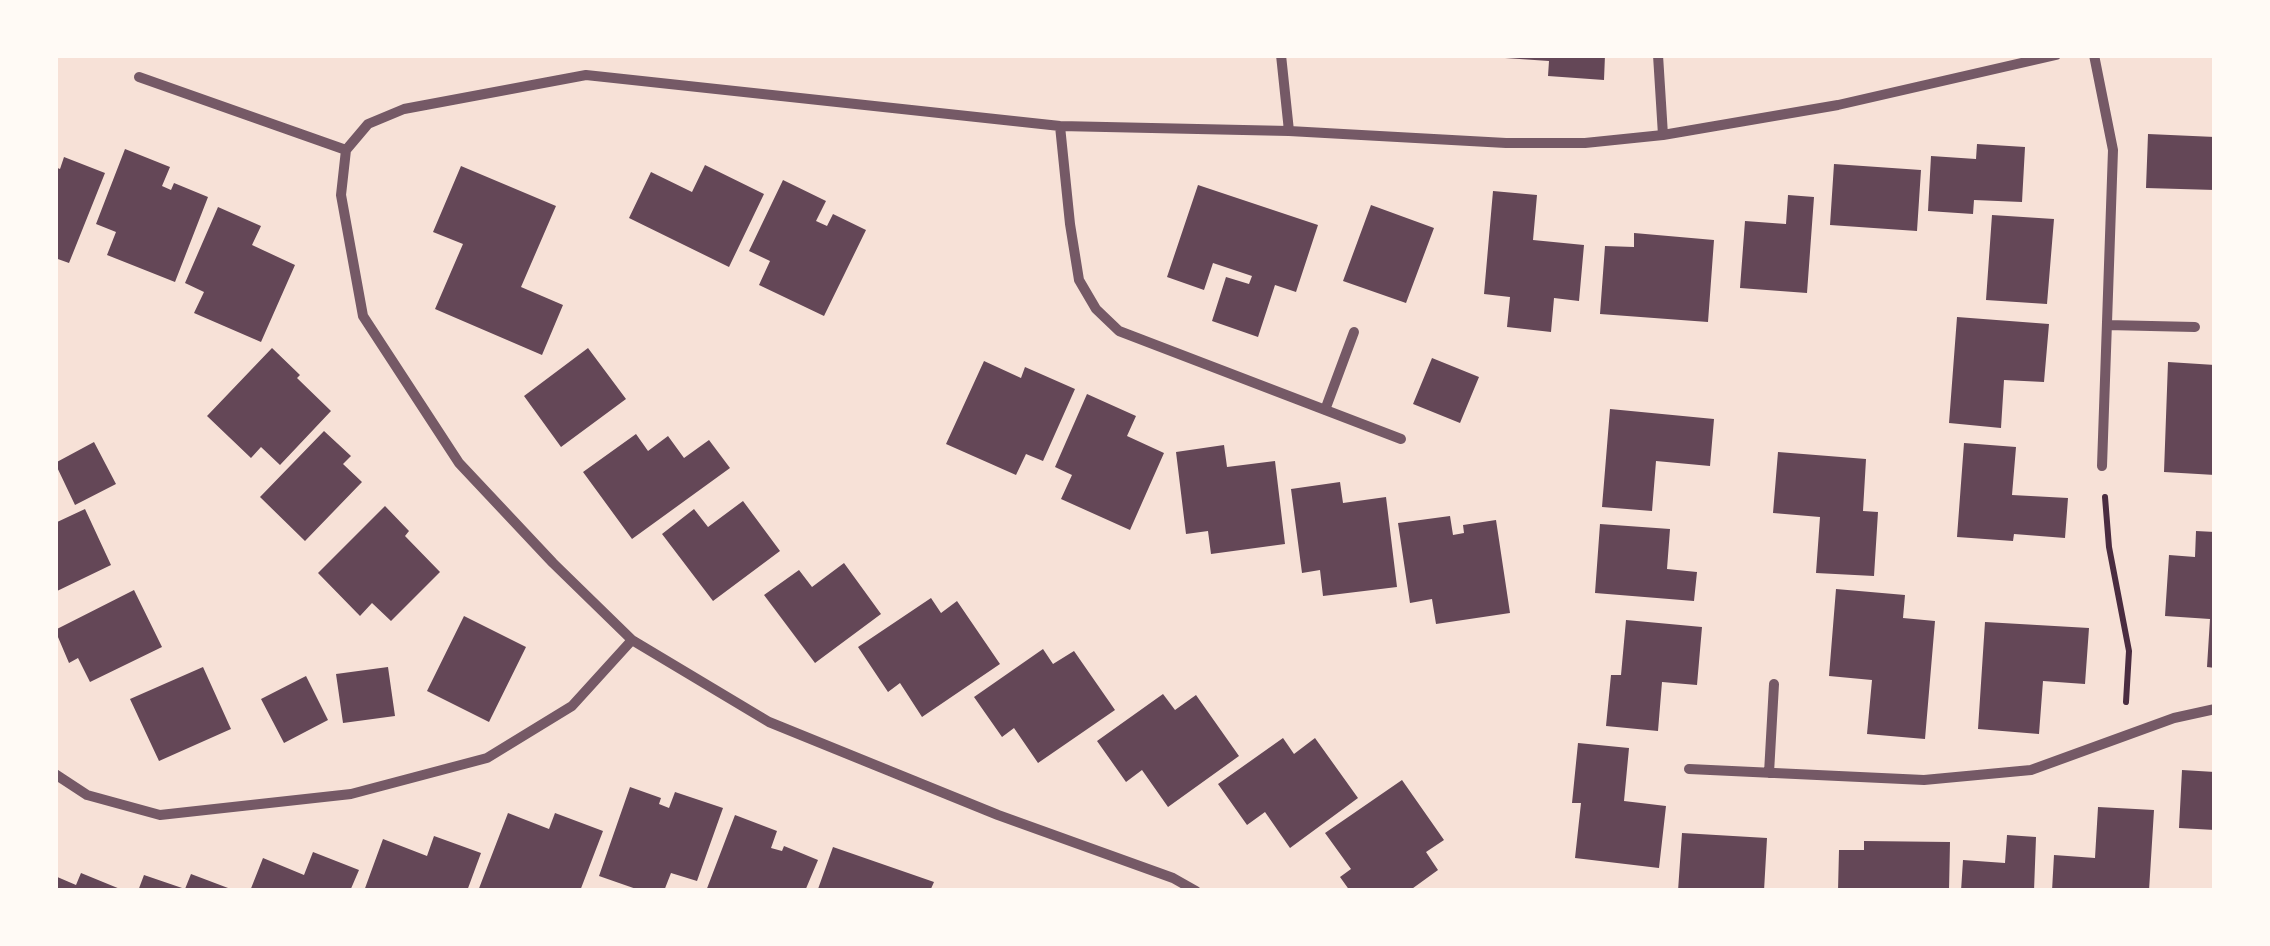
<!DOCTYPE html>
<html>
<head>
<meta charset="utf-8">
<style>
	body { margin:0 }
	#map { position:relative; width:2270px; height:946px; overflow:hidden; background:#f7e1d7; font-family:Commissioner,sans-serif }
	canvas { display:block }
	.frame { position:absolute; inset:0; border:58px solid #fffaf5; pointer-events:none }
</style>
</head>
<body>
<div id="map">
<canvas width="2270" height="946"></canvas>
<div class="frame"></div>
</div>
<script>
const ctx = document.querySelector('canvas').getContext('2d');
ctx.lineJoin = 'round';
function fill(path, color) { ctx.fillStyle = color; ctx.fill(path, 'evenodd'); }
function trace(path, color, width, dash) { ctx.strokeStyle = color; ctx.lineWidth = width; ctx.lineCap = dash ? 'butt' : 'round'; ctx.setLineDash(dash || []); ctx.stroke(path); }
fill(new Path2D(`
	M1506,55H1605L1604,80L1548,76L1549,61L1505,58Z
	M2148,134L2215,137V190L2146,188Z
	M1977,144L2025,147L2022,202L1974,200L1973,214L1928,211L1931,156L1976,159Z
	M125,149L170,167L162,186L171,190L174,183L208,197L175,282L107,255L116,232L96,224Z
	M64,157L105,173L69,263L55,258V167L60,169Z
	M1834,164L1921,170L1917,231L1830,225Z
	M705,165L764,194L729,267L629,218L651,172L692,192Z
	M461,166L556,206L521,287L563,305L542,355L435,309L463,244L433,232Z
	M783,180L826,201L816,221L827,226L833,214L866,230L824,316L759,285L770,261L749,251Z
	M1198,185L1318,225L1296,292L1275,285L1258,337L1212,321L1226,277L1249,284L1252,276L1213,263L1204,290L1167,277Z
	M1493,191L1537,195L1533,240L1584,245L1579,301L1554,298L1551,332L1507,327L1510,297L1484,294Z
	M1788,195L1814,197L1807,293L1740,288L1745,221L1786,224Z
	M1371,205L1434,228L1406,303L1343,281Z
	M218,207L261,226L252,245L295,265L261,342L194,313L204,292L185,283Z
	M1992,215L2054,219L2047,304L1986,300Z
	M1634,233L1714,240L1708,322L1600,314L1605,246L1634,247Z
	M1957,317L2049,324L2044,382L2004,380L2001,428L1949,423Z
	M272,348L300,375L297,378L331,411L280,465L261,447L251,458L207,416Z
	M588,348L626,399L561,447L524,396Z
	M1432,358L1479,377L1460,423L1413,404Z
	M984,361L1021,378L1025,367L1075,389L1043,461L1026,454L1016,475L946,444Z
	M2168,362L2215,365V475L2164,472Z
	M1087,394L1136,416L1127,436L1164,453L1130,530L1061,499L1072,475L1055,467Z
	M1610,409L1714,419L1710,466L1656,461L1652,511L1602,507Z
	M324,431L351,456L343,464L362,482L305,541L260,497Z
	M636,434L648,451L668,436L684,458L709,440L730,468L632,539L583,472Z
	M94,442L116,484L75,505L55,463Z
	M1964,443L2016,447L2012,495L2068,498L2065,538L2014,534L2013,541L1957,537Z
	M1224,445L1227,467L1275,461L1285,544L1211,554L1208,531L1186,534L1176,452Z
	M1778,452L1866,459L1863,511L1878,512L1874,576L1816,573L1820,517L1773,513Z
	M1340,482L1343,503L1386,497L1397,587L1323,596L1320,570L1302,573L1291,489Z
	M743,501L780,551L713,601L662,534L694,509L708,527Z
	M385,506L409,531L405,536L440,572L391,621L372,603L360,616L318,573Z
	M85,509L111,565L55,592V523Z
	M1450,516L1453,535L1464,533L1463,525L1496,520L1510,613L1436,624L1432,599L1410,603L1398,523Z
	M1600,524L1670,529L1667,569L1697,572L1694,601L1595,593Z
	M2196,531L2215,532V668L2207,667L2210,619L2165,616L2169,555L2195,557Z
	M844,563L881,614L815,663L764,595L799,570L812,587Z
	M1836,589L1905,595L1903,618L1935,621L1925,739L1867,734L1872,680L1829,676Z
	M134,590L162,647L90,682L78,658L69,663L55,630Z
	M931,598L941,613L957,601L1000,664L922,717L900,683L888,692L858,647Z
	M464,616L526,647L489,722L427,691Z
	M1626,620L1702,627L1697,685L1662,682L1658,731L1606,726L1611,675H1621Z
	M1985,622L2089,628L2085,684L2043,681L2039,734L1978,729Z
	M1043,649L1053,664L1074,651L1115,710L1038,763L1014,728L1002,737L974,697Z
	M203,667L231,729L159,761L130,699Z
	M388,667L395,716L343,723L336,674Z
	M306,676L328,720L284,743L261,699Z
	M1163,694L1175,710L1196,695L1239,756L1168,807L1142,770L1126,782L1097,741Z
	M1283,738L1294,754L1315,738L1358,798L1290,848L1265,812L1247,825L1218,784Z
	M1578,743L1629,748L1624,801L1666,806L1659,868L1575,858L1581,803H1572Z
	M2182,770L2215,772V830L2179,828Z
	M1402,780L1444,840L1426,852L1438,870L1409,891H1350L1340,877L1351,869L1325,833Z
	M630,787L661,798L659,804L669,808L675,792L723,808L697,881L671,873L664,891H642L599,876Z
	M2098,807L2154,810L2149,891H2052L2054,855L2095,858Z
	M508,813L549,829L555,813L603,831L580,891H478Z
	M735,815L777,831L771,848L782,851L784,846L818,860L805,891H706Z
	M1682,833L1767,838L1764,891H1678Z
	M2007,835L2036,837L2034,891H1961L1963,860L2005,863Z
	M434,836L481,853L467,891H364L383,839L427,856Z
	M1864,841L1950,842L1949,891H1838L1839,850H1864Z
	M833,847L934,882L930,891H824L818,889Z
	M313,852L359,870L350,891H250L263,858L304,875Z
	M81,873L125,891H55V876L76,885Z
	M191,874L236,891H138L144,875L185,889Z`), '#644757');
trace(new Path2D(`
	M2105,497L2109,547L2129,651L2126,702`), '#4a2c40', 6);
trace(new Path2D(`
	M1281,55L1289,131
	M1658,55L1663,135
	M2094,55L2113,150L2102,466
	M139,77L346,150
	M1060,126L1070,224L1079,280L1096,309L1119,331L1401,439
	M2107,325L2195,327
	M1325,410L1354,332
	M1689,769L1924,780L2031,770L2174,718L2215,709
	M1769,773L1774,684
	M55,774L87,795L160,815L351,794L487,758L572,706L632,640
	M1196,891L1173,878L998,815L769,722L632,640L553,563L459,463L363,316L341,195L346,150L368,124L404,109L586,75L1060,126L1289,131L1506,143H1585L1663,135L1838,105L2056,55`), '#755966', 10);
</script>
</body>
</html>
